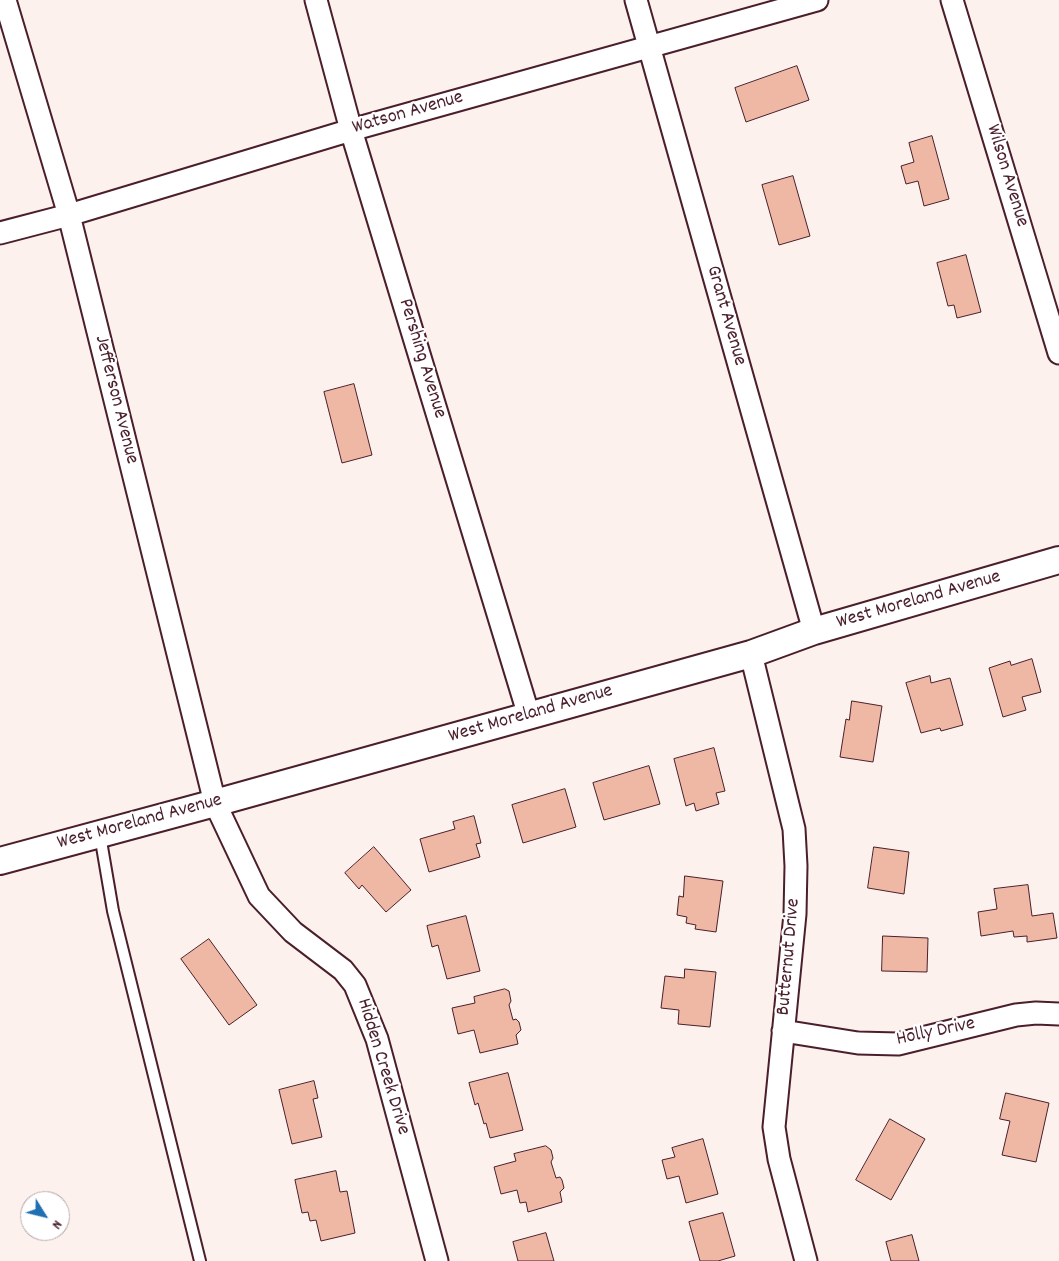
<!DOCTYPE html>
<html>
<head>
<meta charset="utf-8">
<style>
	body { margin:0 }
	#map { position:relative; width:1059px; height:1261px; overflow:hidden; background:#fcf1ed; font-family:Dekko,sans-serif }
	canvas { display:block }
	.north { position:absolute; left:20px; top:1191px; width:50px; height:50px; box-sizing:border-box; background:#fff; border:1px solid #b7a5aa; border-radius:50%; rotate:126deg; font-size:14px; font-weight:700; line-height:20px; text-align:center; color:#4a1f2b }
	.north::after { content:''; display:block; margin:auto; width:18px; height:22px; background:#1f6fb2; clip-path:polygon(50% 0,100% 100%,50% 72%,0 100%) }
</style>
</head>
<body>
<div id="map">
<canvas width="1059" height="1261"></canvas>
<div class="north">N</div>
</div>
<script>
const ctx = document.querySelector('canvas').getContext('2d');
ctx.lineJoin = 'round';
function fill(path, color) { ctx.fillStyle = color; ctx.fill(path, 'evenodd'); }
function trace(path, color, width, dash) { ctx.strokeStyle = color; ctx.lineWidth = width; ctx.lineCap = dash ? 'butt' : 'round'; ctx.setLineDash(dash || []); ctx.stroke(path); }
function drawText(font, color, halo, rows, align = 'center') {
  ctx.font = font + ' Dekko,sans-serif'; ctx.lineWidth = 4.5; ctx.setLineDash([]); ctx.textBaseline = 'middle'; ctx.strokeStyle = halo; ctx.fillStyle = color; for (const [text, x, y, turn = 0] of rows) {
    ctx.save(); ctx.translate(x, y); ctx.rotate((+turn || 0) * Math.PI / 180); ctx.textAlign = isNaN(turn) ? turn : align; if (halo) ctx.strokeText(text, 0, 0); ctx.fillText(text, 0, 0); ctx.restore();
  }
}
const building = new Path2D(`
	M797,66L809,100L746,122L735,88Z
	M932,136L949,199L924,206L918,181L906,184L901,166L914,162L909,143Z
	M793,176L810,236L779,245L762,185Z
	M966,255L981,312L957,318L954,305L948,306L937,263Z
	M354,384L372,455L342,463L324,392Z
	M1032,659L1041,692L1022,697L1026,710L1003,717L989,668L1010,661L1011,665Z
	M930,676L931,683L950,678L963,725L941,731L940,728L921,733L906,683Z
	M852,701L882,706L873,762L840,757L846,719L849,720Z
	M714,748L725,791L716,793L719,804L696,811L694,803L686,806L674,759Z
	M649,766L660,804L604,820L593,783Z
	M565,789L576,827L523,843L512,805Z
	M474,816L481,843L476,844L480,857L429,872L420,839L455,829L453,822Z
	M374,847L411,890L386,912L362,885L359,889L345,873Z
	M874,847L909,852L904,894L868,888Z
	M685,876L723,881L716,932L695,929L696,925L686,923L687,917L677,915L679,896L683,897Z
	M1028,885L1032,916L1053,913L1057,938L1027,942V936L1014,937L1013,931L981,936L978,912L997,909L994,889Z
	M466,916L480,971L447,979L438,945L432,947L427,926Z
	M883,936L928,938L927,972L882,971Z
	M209,939L257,1005L229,1025L181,959Z
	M685,969L716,972L710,1027L678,1024L679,1010L661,1008L665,976L684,978Z
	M505,989L509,991L511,1001L509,1005L513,1020L516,1019L519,1022L521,1030L516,1035L518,1044L480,1053L474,1030L458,1034L452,1008L475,1003L474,997Z
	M508,1073L523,1130L490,1138L486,1123L484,1124L478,1103L475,1105L469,1083Z
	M314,1081L318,1098L313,1099L322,1137L292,1144L279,1090Z
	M1006,1093L1049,1103L1036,1162L1002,1155L1010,1121L1000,1119Z
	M890,1119L925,1139L891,1200L856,1180Z
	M703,1139L718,1194L686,1203L679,1176L667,1179L662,1160L675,1157L672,1148Z
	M546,1146L551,1150L553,1158L551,1162L556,1178L560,1177L562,1180L564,1188L560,1192L562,1202L528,1212L526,1202L520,1203L517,1190L501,1194L494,1167L516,1161L514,1154Z
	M336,1171L340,1192L347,1191L355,1233L321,1241L316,1220L310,1221L308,1212L302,1213L295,1180Z
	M723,1213L735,1256L718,1261H700L689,1222Z
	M546,1233L554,1261H518L513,1242Z
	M912,1235L919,1261H891L886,1242Z`);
fill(building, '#efb8a4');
trace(building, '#4a1f2b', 1);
const service = new Path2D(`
	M100,835L113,911L200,1261`);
const minor = new Path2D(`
	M5,0L69,215L215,803L259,896L293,932L343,970L355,985L377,1039L437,1261
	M316,0L351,130L529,716
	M636,0L814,631
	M952,0L1059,353
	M0,233L69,215L351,130L817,0
	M751,654L794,829L796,866L795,914L774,1127L779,1159L806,1261
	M783,1031L858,1043L898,1044L1016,1015L1036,1013L1059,1014`);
const tertiary = new Path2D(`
	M0,861L215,803L751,654L814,631L1059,560`);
trace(service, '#4a1f2b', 14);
trace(minor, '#4a1f2b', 25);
trace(tertiary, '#4a1f2b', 30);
trace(service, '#fff', 10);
trace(minor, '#fff', 21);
trace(tertiary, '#fff', 26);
drawText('20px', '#4a1f2b', '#fff', [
	["Watson Avenue",408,114,-16],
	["Wilson Avenue",1006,176,73],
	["Grant Avenue",725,316,74],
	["Pershing Avenue",421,359,73],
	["Jefferson Avenue",115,400,76],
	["West Moreland Avenue",919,601,-16],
	["West Moreland Avenue",531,715,-16],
	["West Moreland Avenue",140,823,-15],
	["Butternut Drive",790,957,-85],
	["Holly Drive",936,1033,-12],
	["Hidden Creek Drive",382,1067,73]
]);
</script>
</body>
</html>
